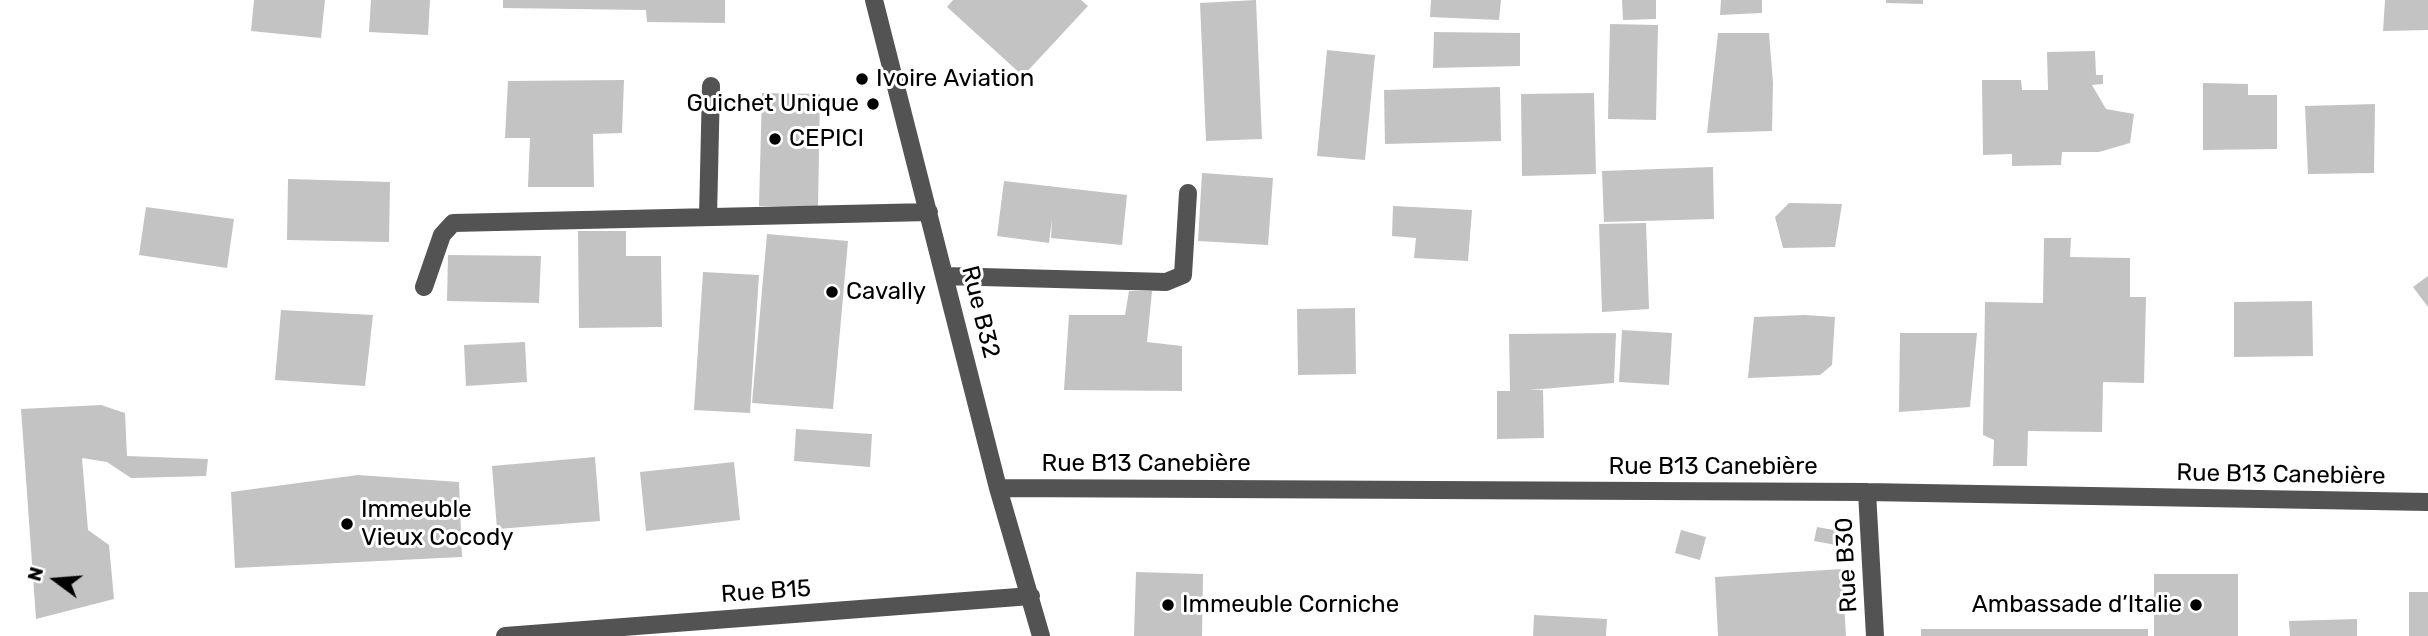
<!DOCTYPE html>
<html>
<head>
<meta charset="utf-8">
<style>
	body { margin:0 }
	#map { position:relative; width:2428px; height:636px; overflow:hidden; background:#fff; font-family:Rubik,sans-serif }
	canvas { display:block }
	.north { position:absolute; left:21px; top:545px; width:70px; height:70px; -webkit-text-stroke:5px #fff; paint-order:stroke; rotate:286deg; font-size:19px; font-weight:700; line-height:28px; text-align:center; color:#000 }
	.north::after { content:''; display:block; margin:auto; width:24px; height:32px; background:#000; clip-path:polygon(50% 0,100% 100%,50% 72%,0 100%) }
</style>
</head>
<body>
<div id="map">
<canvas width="2428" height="636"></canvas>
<div class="north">N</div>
</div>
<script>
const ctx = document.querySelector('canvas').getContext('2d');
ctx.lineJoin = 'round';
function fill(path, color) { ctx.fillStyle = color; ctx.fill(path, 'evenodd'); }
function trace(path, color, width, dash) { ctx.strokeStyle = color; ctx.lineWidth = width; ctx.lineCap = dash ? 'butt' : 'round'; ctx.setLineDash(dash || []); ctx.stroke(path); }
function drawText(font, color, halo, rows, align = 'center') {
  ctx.font = font + ' Rubik,sans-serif'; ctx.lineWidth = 6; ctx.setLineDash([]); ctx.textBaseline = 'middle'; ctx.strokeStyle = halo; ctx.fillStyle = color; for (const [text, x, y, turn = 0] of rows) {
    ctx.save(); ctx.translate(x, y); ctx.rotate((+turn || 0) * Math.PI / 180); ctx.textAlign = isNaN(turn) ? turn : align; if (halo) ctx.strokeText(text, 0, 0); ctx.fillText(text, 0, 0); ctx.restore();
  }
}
fill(new Path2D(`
	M254,0H325L321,38L251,31Z
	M371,0H430L428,35L369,32Z
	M503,0H725V23L647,22L646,10L503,8Z
	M953,0H1081L1088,6L1023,76L947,7Z
	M1256,0L1262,139L1206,141L1200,3Z
	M1431,0H1501L1499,20L1430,17Z
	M1622,0H1656V19L1623,20Z
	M1721,0H1762V13L1720,15Z
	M1886,0H1923V4L1886,3Z
	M2385,0H2428V30L2383,31Z
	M1610,24L1658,25L1656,120L1608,119Z
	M1434,32L1520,33V66L1433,68Z
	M1718,33H1769L1773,83L1772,131L1707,133Z
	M1327,50L1375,55L1365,160L1317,156Z
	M2095,51L2096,75H2103V84L2092,85L2106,109L2134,114L2130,143L2099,152H2062L2061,165L2012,166V154L1983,155L1982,80H2021L2022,90H2048L2047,52Z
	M624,80L622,133L593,134L594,187H528L530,138H505L508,81Z
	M2203,83L2248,84V95H2277V149L2203,150Z
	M1500,87L1501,141L1385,144L1384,90Z
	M762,93L820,94L818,207L759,206Z
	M1594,93L1596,174L1522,176L1521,94Z
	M2375,104L2374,173L2308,174L2305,106Z
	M1713,167L1714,219L1604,222L1602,171Z
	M1202,173L1273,178L1268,245L1198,241Z
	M288,179L390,182L389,242L287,240Z
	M1004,181L1127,195L1122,245L1051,238L1052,219L1049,243L997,236Z
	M1789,203L1842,204L1835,247L1783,248L1775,217Z
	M1393,206L1472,210L1468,261L1414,258L1416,238L1392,236Z
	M146,207L234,219L227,268L139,255Z
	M1646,223L1649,309L1602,312L1599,224Z
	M578,231H626V256H661L662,327L579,328Z
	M767,234L848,241L833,409L752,403Z
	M2044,238H2071L2070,257L2130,258V297H2146L2144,383L2103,382L2102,432L2028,431L2027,466H1993L1994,440L1983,435L1985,302L2043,303Z
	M448,255L541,256L539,303L447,301Z
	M703,272L759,275L750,413L694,410Z
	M2428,276V307L2413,287Z
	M1129,291H1152L1147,342L1182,346V391L1064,390L1069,315H1125Z
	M2312,301L2313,356L2234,357V302Z
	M1355,308L1356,374L1298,375L1297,309Z
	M281,310L373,315L365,386L275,380Z
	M1805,315L1835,317L1832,365L1820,375L1748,378L1754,317Z
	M1622,330L1672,333L1669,385L1619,382Z
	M1616,333L1614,383L1529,390H1543L1544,438L1497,439V391H1510L1509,334Z
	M1900,333H1977L1970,407L1899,412Z
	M525,342L527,382L466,386L464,345Z
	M101,405L125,413L127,456L208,459L206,476L131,478L107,462L82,458L88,530L109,545L114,599L36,619L21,409Z
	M796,429L872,434L870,467L794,461Z
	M595,457L600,521L497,529L492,466Z
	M734,462L740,520L646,531L640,472Z
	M358,475L459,482L462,557L235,568L231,492Z
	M1817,527L1839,531L1836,545L1814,541Z
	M1681,530L1706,537L1700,560L1675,553Z
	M1842,569L1846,636H1718L1715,577Z
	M1136,572L1203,574L1202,636H1134Z
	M2154,574H2238V636H2154Z
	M2409,592H2428V636H2409Z
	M1534,615L1607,619L1606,636H1533Z
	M2357,619V636H2290L2289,621Z
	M1921,629H2148V636H1921Z`), '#c3c3c3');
trace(new Path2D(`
	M874,0L998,488L1041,636
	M708,217L711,86
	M945,276L1166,282L1183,275L1188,193
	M424,287L442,235L453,223L929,212
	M998,488L1867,492L2428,502
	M1867,492L1875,636
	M505,636L1031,596`), '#535353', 18);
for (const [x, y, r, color] of [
	[862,79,7,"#000"],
	[873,104,7,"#000"],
	[775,139,7,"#000"],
	[832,292,7,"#000"],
	[347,524,7,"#000"],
	[1168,605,7,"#000"],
	[2196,605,7,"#000"]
]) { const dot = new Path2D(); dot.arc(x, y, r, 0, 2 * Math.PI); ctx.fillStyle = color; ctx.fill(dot); trace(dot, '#fff', 2.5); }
drawText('24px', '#000', '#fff', [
	["Ivoire Aviation",876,79],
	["Guichet Unique",859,104,"right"],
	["CEPICI",789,139],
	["Cavally",846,292],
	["Immeuble",361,510],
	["Vieux Cocody",361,538],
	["Immeuble Corniche",1182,605],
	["Ambassade d’Italie",2182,605,"right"]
], 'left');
drawText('24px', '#000', '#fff', [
	["Rue B32",980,312,76],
	["Rue B13 Canebière",1146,464],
	["Rue B13 Canebière",1713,467],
	["Rue B13 Canebière",2281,475,1],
	["Rue B30",1847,565,-93],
	["Rue B15",766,592,-4]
]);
</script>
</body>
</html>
